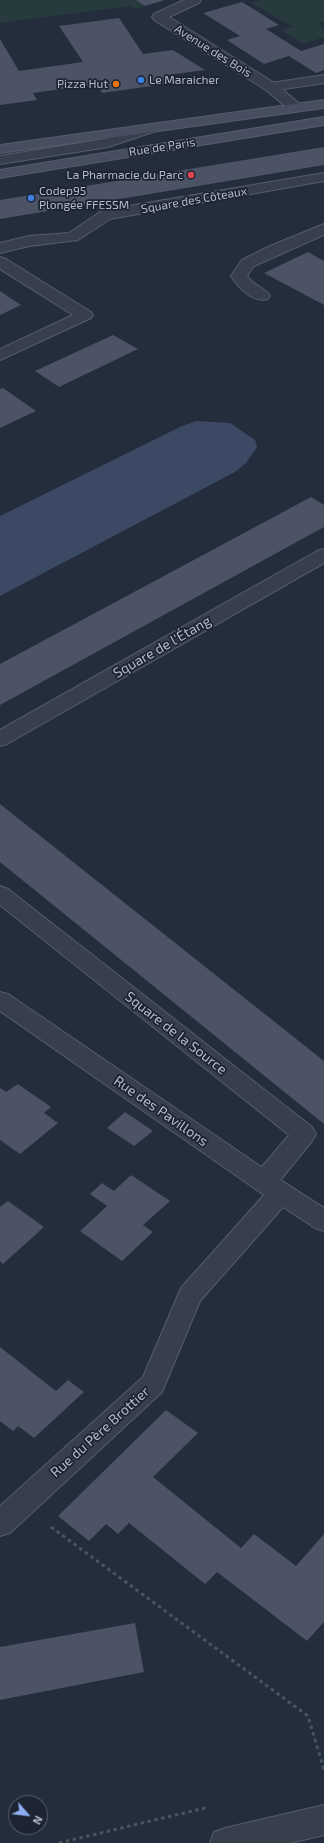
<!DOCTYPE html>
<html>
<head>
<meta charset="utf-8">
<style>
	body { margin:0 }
	#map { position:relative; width:324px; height:1843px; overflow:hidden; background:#242d3c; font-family:"Exo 2",sans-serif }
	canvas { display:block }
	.north { position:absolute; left:8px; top:1795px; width:40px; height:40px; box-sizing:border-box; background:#1d2431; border:1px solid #59606d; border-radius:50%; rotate:118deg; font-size:11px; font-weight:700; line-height:16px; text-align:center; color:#b4bac7 }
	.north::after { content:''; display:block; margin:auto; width:14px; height:18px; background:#8dadf3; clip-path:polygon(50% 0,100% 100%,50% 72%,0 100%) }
</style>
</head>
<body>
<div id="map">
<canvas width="324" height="1843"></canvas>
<div class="north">N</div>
</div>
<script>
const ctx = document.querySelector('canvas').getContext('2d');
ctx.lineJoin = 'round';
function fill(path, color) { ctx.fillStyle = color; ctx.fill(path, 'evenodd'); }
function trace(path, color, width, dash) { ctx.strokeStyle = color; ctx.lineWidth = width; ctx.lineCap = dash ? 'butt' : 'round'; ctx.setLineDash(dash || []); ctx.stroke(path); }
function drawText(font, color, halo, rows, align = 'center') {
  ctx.font = font + ' "Exo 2",sans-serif'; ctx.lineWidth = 3.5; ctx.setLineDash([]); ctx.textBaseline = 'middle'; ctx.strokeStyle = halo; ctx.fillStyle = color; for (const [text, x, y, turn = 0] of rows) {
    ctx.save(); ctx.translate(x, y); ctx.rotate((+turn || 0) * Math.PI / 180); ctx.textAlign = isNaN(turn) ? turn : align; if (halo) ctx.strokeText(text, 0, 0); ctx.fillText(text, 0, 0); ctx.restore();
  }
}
fill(new Path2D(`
	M0,0H136L145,6L135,9L131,6L0,23Z
	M267,0H324V21L318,23L324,31V37L303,44L281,30L292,27L250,2Z`), '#273a3e');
fill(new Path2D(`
	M196,421L230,423L255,440L257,447L246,463L235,472L0,596V516L180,427Z`), '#3b4964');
fill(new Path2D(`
	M136,0H165L145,6Z
	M242,2L279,25L266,29L301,51L324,44V70L316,73L289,56L264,64L227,40L240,36L203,13Z
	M119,18L143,54L173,50L205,70L167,75L173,83L102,93L97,84L33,93L37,100L0,105V39L19,71L83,62L59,26Z
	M324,147V165L0,219V200Z
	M308,252L324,261V305L264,273Z
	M0,291L21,305L0,315Z
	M113,335L138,349L59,387L35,371Z
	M3,388L36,411L0,428V389Z
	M311,497L324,505V527L0,705V664Z
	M0,804L324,1061V1124L0,862Z
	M18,1084L51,1107L44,1113L58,1123L20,1154L0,1140V1088L6,1092Z
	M125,1112L153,1131L134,1146L107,1128Z
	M131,1175L170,1201L143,1225L153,1232L122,1261L80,1231L107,1206L90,1194L102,1183L114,1191Z
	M8,1201L44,1227L3,1264L0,1261V1207Z
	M0,1347L56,1391L68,1380L84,1392L34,1438L18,1426L13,1431L0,1421Z
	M166,1410L198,1433L153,1477L241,1548L254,1534L296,1566L324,1534V1622L307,1641L217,1572L205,1584L129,1523L118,1534L106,1524L89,1541L58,1516Z
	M135,1623L144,1672L0,1700V1647Z`), '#4b5364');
const service = new Path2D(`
	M324,75V83L271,91L266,90L264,87L266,84L271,83Z
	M324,173V181L110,219L78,240L29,246L0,253V243L29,236L69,233L100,212L105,210Z
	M324,224V235L254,266L247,276C253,285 264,287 270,296L268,299C252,303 239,288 231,276L242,260L268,247Z
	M324,549V563L7,744L0,746V730L317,551Z
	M0,886L8,889L312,1127L316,1134L312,1141L273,1189L264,1192L255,1189L252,1182L255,1175L289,1135L0,905Z`);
const minor = new Path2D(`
	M184,0H201L199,3L169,17L276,84L301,105L303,108L301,111H291L266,90L154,20L152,17L154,14Z
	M151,124L156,125L158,128L156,131L108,147L0,164V156L105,139Z
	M0,257L6,259L91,312L93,315L91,318L0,360V349L73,315L0,269Z
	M0,992L8,994L279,1179L324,1208V1231L315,1228L283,1207L200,1301L162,1392L10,1533L0,1536V1506L143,1377L181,1288L264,1195L0,1011Z`);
const tertiary = new Path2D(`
	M324,1805V1835L290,1843H210L214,1832L225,1828Z`);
const secondary = new Path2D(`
	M324,100V108L0,153V145Z
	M324,117V125L0,178V170Z`);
trace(service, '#565d6a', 2);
trace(minor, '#565d6a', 2);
trace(tertiary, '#565d6a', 2);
trace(secondary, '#565d6a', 2);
trace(new Path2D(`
	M51,1527L308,1716L324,1770
	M59,1843L209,1807`), '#46575c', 3, [3.5, 3.5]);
fill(service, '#383f4c');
fill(minor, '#383f4c');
fill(tertiary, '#383f4c');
fill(secondary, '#464e5f');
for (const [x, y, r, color] of [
	[141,80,4,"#3f7fe0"],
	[116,84,4,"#e8710a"],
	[191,175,4,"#e0444e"],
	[31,198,4,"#3f7fe0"]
]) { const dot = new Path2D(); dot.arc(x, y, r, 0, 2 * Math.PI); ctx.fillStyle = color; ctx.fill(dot); trace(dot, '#1d2431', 1.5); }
drawText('12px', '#b4bac7', '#1d2431', [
	["Avenue des Bois",213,51,32],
	["Rue de Paris",162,147,-9],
	["Square des Côteaux",194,200,-10]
]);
drawText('12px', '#b4bac7', '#1d2431', [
	["Le Maraicher",149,80],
	["Pizza Hut",108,84,"right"],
	["La Pharmacie du Parc",183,175,"right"],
	["Codep95",39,191],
	["Plongée FFESSM",39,205]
], 'left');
drawText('14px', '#b4bac7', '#1d2431', [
	["Square de l'Étang",162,647,-30],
	["Square de la Source",176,1033,38],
	["Rue des Pavillons",161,1111,35],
	["Rue du Père Brottier",100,1432,-42]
]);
</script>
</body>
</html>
